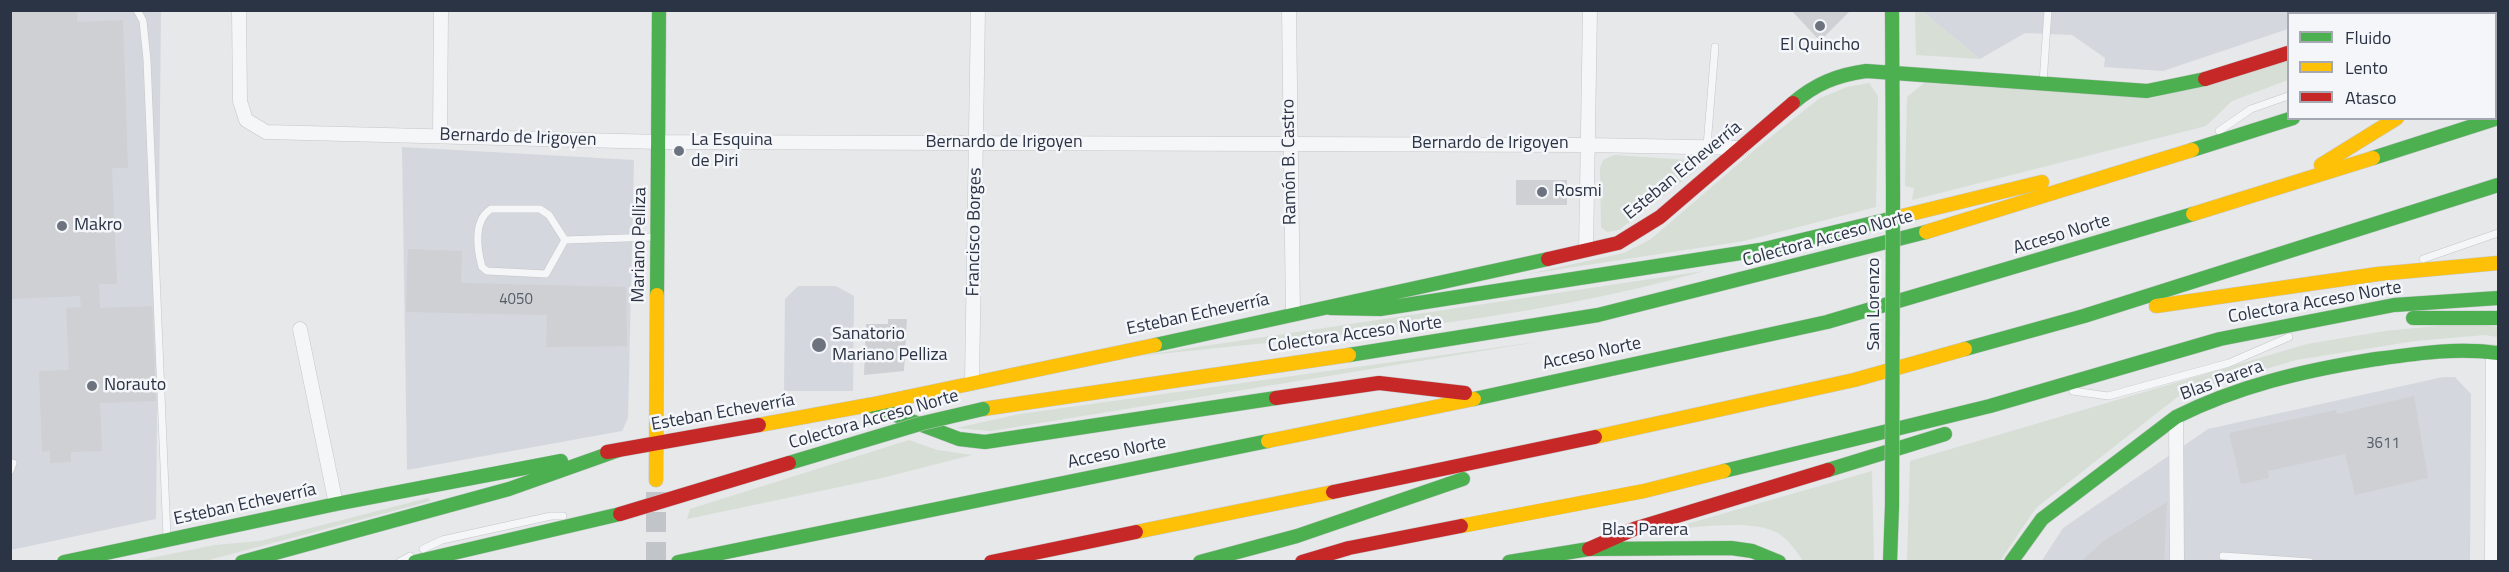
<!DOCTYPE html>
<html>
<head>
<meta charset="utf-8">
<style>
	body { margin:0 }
	#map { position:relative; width:2509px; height:572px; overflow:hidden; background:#e6e8ea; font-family:"Titillium Web",sans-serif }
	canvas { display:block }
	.frame { position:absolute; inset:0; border:12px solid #2b3445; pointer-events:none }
	.legend { position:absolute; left:2287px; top:12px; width:210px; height:108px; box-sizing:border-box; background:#f4f6f9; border:2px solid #a4a8b1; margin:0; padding:8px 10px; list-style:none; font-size:18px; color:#2b3445 }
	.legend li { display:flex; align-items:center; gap:12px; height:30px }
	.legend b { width:30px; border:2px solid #a4a8b1 }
</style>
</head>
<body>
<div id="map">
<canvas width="2509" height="572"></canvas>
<div class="frame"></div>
<ul class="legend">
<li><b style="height:8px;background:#4caf50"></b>Fluido</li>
<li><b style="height:8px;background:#ffc107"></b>Lento</li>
<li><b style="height:8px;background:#c62828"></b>Atasco</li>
</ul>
</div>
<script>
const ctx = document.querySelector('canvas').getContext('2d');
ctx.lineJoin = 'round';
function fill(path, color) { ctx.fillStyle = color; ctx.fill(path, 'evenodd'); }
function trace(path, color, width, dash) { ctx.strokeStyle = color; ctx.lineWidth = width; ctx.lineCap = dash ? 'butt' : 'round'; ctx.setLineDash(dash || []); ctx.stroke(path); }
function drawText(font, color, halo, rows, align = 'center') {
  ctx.font = font + ' "Titillium Web",sans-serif'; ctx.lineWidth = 5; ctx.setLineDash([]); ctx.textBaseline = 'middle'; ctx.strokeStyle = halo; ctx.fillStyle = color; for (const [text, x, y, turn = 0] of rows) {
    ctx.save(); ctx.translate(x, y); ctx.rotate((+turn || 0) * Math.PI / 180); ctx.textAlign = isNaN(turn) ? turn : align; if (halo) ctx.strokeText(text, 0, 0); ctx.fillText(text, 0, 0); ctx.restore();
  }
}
fill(new Path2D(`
	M10,11H161L156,519L11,550Z
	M1922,11H2342L2333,14H2288V29L2163,71L2104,67L2105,58L2072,35L2025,33L1980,59Z
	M402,147L634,160L628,418L622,431L407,470Z
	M798,286H836L854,296L853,391H784L785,299Z
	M2443,377H2455L2471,394L2470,561L2041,562L2063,528L2208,429Z`), '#d4d7dd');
fill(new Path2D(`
	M1915,11H1922L1980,59L1916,55Z
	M2288,61V80L2232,101L2206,126L1912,200L1914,188L1905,186L1907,97L1924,83L2152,98Z
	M1869,83L1878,96L1876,207L1744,241L1528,274L1624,253L1651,239L1758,147L1820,98L1847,87Z
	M1614,155L1689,160L1698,162L1699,168L1619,230L1607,232L1601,227L1600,168L1603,160Z
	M1704,271C1521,324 1321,336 1131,357Z
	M2467,323L2498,327V337L2485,335L2415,341L2296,360L2180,395L2036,508L2000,561L1907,562L1910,461L2307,344L2385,331Z
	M1543,341L991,431L956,428L1020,414Z
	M909,440L937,450L972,455L882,478L687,519L690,509Z
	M1872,471L1874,561H1803C1798,553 1790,542 1782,536C1759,517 1694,528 1666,530Z
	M428,498L431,501L205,561L131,562L215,545L260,541Z`), '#d6ded6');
fill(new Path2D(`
	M10,10H77V22L123,20L128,168H112L117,284H99L100,308L152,306L156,401L100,403L102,451L71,452V462L50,463V451L42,452L39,371L69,370L66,308L81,307L80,296L10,299Z
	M1791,10H1851L1820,41Z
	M1516,180H1567V205H1516Z
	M408,249L462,251L461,283L626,287L627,346L546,347L547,315L406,312Z
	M888,319H907L904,371L864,375L866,324H888Z
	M2414,396L2428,478L2355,495L2345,454L2268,471L2269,478L2241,484L2229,433L2336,410L2337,414Z
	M2167,502L2164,562H2080L2105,540Z`), '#ced0d3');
trace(new Path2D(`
	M656,562V492`), '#c1c4c9', 20, [20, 10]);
const lane = new Path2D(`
	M137,10L143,21L147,60L167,537
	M2043,83L2048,10
	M2219,131L2251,109L2288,96
	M1707,146L1715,47
	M491,209H540L549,215L565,240L546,274L487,271L482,267C477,249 473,220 491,209Z
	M565,240L656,237
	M2423,259L2498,233
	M2073,391L2108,396L2229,363L2289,337
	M10,471L13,463
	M423,549L442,540L551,516H563
	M2223,556L2310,562
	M399,562L410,556`);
const street = new Path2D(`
	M239,10L240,101L246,120L266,132L660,142L1589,145L1742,148
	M1289,10L1293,314
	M440,136L441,10
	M1586,250L1590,10
	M300,329L336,504
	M972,382L978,10
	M2176,417L2177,562
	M2492,562L2493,352`);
const fast = new Path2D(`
	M1892,10L1893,194
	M2385,14L2390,10
	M2496,23L2498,21
	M1793,103C1815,84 1837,75 1866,71L2147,91L2205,79
	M2192,150L2293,118
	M2373,158L2498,118
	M657,295L659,10
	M1330,308L1380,309L1760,250L1894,218
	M2413,318H2498
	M1155,345L1548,259
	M1965,349L2084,316L2498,185
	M1349,355L1598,315L1926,232
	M1474,399L1827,322L2193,214
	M869,405L959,439L985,442L1276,398
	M1828,470L1945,434
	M1724,471L1990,406L2220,339L2394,305L2498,298
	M64,562L336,504L561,461
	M242,562L509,489L619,450
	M415,562L620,514
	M678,562L1268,441
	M1200,562L1297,536L1463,479
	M1509,562L1589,549L1731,548L1752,551L1779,562
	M1890,562L1892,506
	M2011,562L2042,519L2176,417C2238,386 2302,371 2370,360C2413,354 2455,347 2498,353`);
const slow = new Path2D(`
	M2496,65L2498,64
	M2321,165L2397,118
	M2193,214L2373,158
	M1894,218L2042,182
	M1926,232L2192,150
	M2156,306L2378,274L2498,263
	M983,409L1349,355
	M759,425L869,405L1155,345
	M1595,437L1854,380L1965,349
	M1268,441L1474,399
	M656,480L657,295
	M1461,526L1644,491L1724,471
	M1136,532L1333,492`);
const jam = new Path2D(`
	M2205,79L2288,53
	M1548,259L1618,243L1660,217L1793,103
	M1276,398L1379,383L1465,393
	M607,452L759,425
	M1333,492L1595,437
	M1589,549L1634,529L1828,470
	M991,562L1136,532
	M1302,562L1349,548L1461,526`);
trace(lane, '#c4c6c8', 8);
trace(street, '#c4c6c8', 15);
trace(fast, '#c4c6c8', 15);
trace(slow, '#c4c6c8', 15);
trace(jam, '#c4c6c8', 15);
trace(lane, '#f5f6f7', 7);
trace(street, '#f5f6f7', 14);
trace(fast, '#4caf50', 14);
trace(slow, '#ffc107', 14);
trace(jam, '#c62828', 14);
const fastBridge = new Path2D(`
	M789,463L923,423L983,409
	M1892,506L1893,194`);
const jamBridge = new Path2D(`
	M620,514L789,463`);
trace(fastBridge, '#c4c6c8', 15, []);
trace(jamBridge, '#c4c6c8', 15, []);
trace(fastBridge, '#4caf50', 14);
trace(jamBridge, '#c62828', 14);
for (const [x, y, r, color] of [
	[1820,26,6,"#6c737f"],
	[679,151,6,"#6c737f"],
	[1542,192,6,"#6c737f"],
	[62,226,6,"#6c737f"],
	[819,345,8,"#6c737f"],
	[92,386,6,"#6c737f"]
]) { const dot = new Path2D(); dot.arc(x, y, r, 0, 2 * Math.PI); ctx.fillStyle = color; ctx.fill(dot); trace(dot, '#f4f6f9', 2); }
drawText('15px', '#545c69', null, [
	["4050",516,300],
	["3611",2383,444]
]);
drawText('18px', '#2b3445', '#f4f6f9', [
	["El Quincho",1820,46,"center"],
	["La Esquina",691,141],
	["de Piri",691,162],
	["Rosmi",1554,192],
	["Makro",74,226],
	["Sanatorio",832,335],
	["Mariano Pelliza",832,356],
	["Norauto",104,386]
], 'left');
drawText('18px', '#2b3445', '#f4f6f9', [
	["Bernardo de Irigoyen",518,138,2],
	["Bernardo de Irigoyen",1004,143],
	["Bernardo de Irigoyen",1490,144],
	["Ramón B. Castro",1290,162,-91],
	["Esteban Echeverría",1683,171,-39],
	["Francisco Borges",975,232,-89],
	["Acceso Norte",2062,235,-17],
	["Colectora Acceso Norte",1828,239,-15],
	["Mariano Pelliza",640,245,-89],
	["Colectora Acceso Norte",2315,303,-10],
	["San Lorenzo",1875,304,-90],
	["Esteban Echeverría",1198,315,-12],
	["Colectora Acceso Norte",1355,335,-8],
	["Acceso Norte",1592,354,-12],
	["Blas Parera",2222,381,-20],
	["Esteban Echeverría",723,413,-10],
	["Colectora Acceso Norte",874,420,-16],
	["Acceso Norte",1117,453,-12],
	["Esteban Echeverría",245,505,-12],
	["Blas Parera",1645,531]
]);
</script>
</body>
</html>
